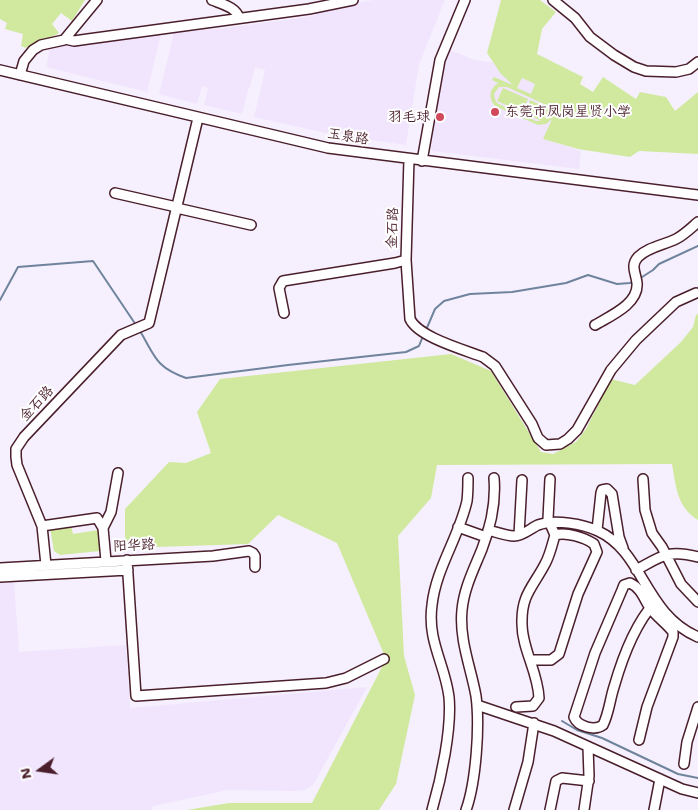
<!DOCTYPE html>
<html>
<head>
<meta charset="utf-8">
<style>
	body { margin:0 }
	#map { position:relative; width:698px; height:810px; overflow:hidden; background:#f6f0fe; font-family:"Shantell Sans",sans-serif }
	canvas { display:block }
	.north { position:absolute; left:15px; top:745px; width:50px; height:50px; -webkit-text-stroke:4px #fff; paint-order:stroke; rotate:256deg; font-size:14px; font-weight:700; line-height:20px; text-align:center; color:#4a1f2b }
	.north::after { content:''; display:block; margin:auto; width:18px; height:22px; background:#4a1f2b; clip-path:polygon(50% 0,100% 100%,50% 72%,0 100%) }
</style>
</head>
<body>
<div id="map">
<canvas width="698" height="810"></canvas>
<div class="north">N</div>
</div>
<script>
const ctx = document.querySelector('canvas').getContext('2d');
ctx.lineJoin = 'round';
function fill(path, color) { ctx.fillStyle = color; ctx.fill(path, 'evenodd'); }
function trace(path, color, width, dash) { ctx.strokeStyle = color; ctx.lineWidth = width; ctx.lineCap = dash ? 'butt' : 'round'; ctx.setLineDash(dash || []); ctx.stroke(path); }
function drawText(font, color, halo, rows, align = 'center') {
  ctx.font = font + ' "Shantell Sans","LXGW WenKai TC",sans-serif'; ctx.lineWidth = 4; ctx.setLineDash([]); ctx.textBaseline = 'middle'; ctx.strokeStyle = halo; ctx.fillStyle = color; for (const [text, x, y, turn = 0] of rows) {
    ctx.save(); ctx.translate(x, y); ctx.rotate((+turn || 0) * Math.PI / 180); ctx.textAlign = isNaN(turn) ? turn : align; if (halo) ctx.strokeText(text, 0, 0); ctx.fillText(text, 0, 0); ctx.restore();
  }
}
fill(new Path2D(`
	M373,0H445L419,64L406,145L330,134L254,117L265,70L255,67L250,87H249L242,114L204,105L208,88L202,86L197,104L159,94L174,33L225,28L314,16L318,10Z
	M154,32L161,34L147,92L46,67L51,44Z
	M448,49L474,60L495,63L501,74L517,87L522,78L535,84L531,94L538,96L557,108L544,139L581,151L579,169L432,151L430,143Z
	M14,582L19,652L126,645L130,708L367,687L313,785L305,790L293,791L228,790L153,806L152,810H0V583Z`), '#f0e5fd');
fill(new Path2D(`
	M0,0H85L72,21L61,13L52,24L59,33C49,40 37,40 26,48L21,46L23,34L5,29L7,23L0,19Z
	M501,0H540L556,12L542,29L537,54L583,77L580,84L593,92L603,77L636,99L640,92L666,97L675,111L698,92V154L639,151L630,157L578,149L543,139L552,119L546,124L538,125L495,106C488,98 489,89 498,83L492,80L494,77L513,85L501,74L487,53ZM522,78L535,84L531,94L517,88ZM499,87H507L546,105L548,108L530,100L525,113L541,121H536L497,103L495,99L494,94Z
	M503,88L528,99L522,112L497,101Z
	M698,314V520C677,507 676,487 672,464L437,465L431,498L398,536L404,656L415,695L396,784L379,810H187L229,803H312L386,659L337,543L278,515L248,544L125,548V509L169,462L186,463L211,453L197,412L220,379L451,354L491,371L541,452L553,454L576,442L586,429L611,379L635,385L681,342L693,327L696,315Z
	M71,525L73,534L98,530L101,533L103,548L100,551L60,555L54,551L50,528Z`), '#d0e99f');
trace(new Path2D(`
	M639,279L653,270L659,264L698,246
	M0,300L18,267L93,261L136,325
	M426,330L435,309L444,301L470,294L512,292L566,283L588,275L617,284L630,283L634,281
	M140,331C155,356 155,367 186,378L288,365L406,352L419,346L423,336
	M562,721L577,730L602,738L678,774L698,778`), '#6f849c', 2);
const minor = new Path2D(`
	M212,0C222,4 236,7 239,18
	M553,0L575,18L590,37L614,55L634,67L646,71L676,72L689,69L698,62
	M65,39L74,41L88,39L309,9L353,0
	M0,70L328,148L698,195
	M20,75L24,61L33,50L41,45L64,40L97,0
	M422,161L440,60L465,0
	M115,193L172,206
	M181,209L251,225
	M406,260L410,319C418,337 465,350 483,357L495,366L532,424L538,438L546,445L560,444L568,439L577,430L611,370L636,340L676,302L696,293
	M284,313L279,288L283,281L395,263L406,260L409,159
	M595,325C610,316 639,304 637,283C636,273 630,266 638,257C648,247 664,245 676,239C684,235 691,228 698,222
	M643,479L645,510L652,533L662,547L681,584L698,602
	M42,526L97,518L103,528L106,561
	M458,527L486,537
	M103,528L111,512L118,473
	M488,530C496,532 506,536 514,536C523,536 531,528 538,525C555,519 583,524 598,531C644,552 644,614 698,637
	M597,530L601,493L602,490L607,489L612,494L619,537L623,548
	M519,535L522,480
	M127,560L136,696L326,683L346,678L384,659
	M46,565L42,526L17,465L16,457V449L24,437L121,335L149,323L198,118
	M0,568L213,556L249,551L253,553L255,556V567
	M636,570C662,556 668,549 698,557
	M0,577L128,570
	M531,660H551L559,654L578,594L597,552L594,544C584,537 566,532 555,535
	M477,705L554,731L682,789L698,793
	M516,707L533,706L539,698C538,672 522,649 522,624C521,595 533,587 545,564C550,555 552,545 555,535L548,519L550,479
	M639,740L647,707L673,637V632C666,623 657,617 650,608C644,599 641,588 630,583L624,585L622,590L595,653L574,717C578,727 595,731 603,725C609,713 610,699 614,687C622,659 636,623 655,602
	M684,764L687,742L698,707
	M432,810C441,779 452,729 449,697C445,664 427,641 432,605C436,568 459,537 467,501C468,493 468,485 468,478
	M466,810C476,782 480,726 476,696C471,668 459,640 462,610C464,588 474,569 482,549C491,526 496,502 494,478
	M514,810L528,762L534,723
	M550,810L556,781L562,778L589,781
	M584,810L589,776L588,747
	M654,810L660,779`);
trace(minor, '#4a1f2b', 12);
trace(minor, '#fff', 9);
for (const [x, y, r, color] of [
	[495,112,5,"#d1495b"],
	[440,117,5,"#d1495b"]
]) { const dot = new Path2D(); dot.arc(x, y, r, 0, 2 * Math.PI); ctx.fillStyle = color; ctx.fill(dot); trace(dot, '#fff', 2); }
drawText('14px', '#4a1f2b', '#fff', [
	["东莞市凤岗星贤小学",505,112],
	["羽毛球",430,117,"right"]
], 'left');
drawText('14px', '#4a1f2b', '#fff', [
	["玉泉路",348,137,9],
	["金石路",393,228,-88],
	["金石路",37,404,-47],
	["阳华路",134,546,-3]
]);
</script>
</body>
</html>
